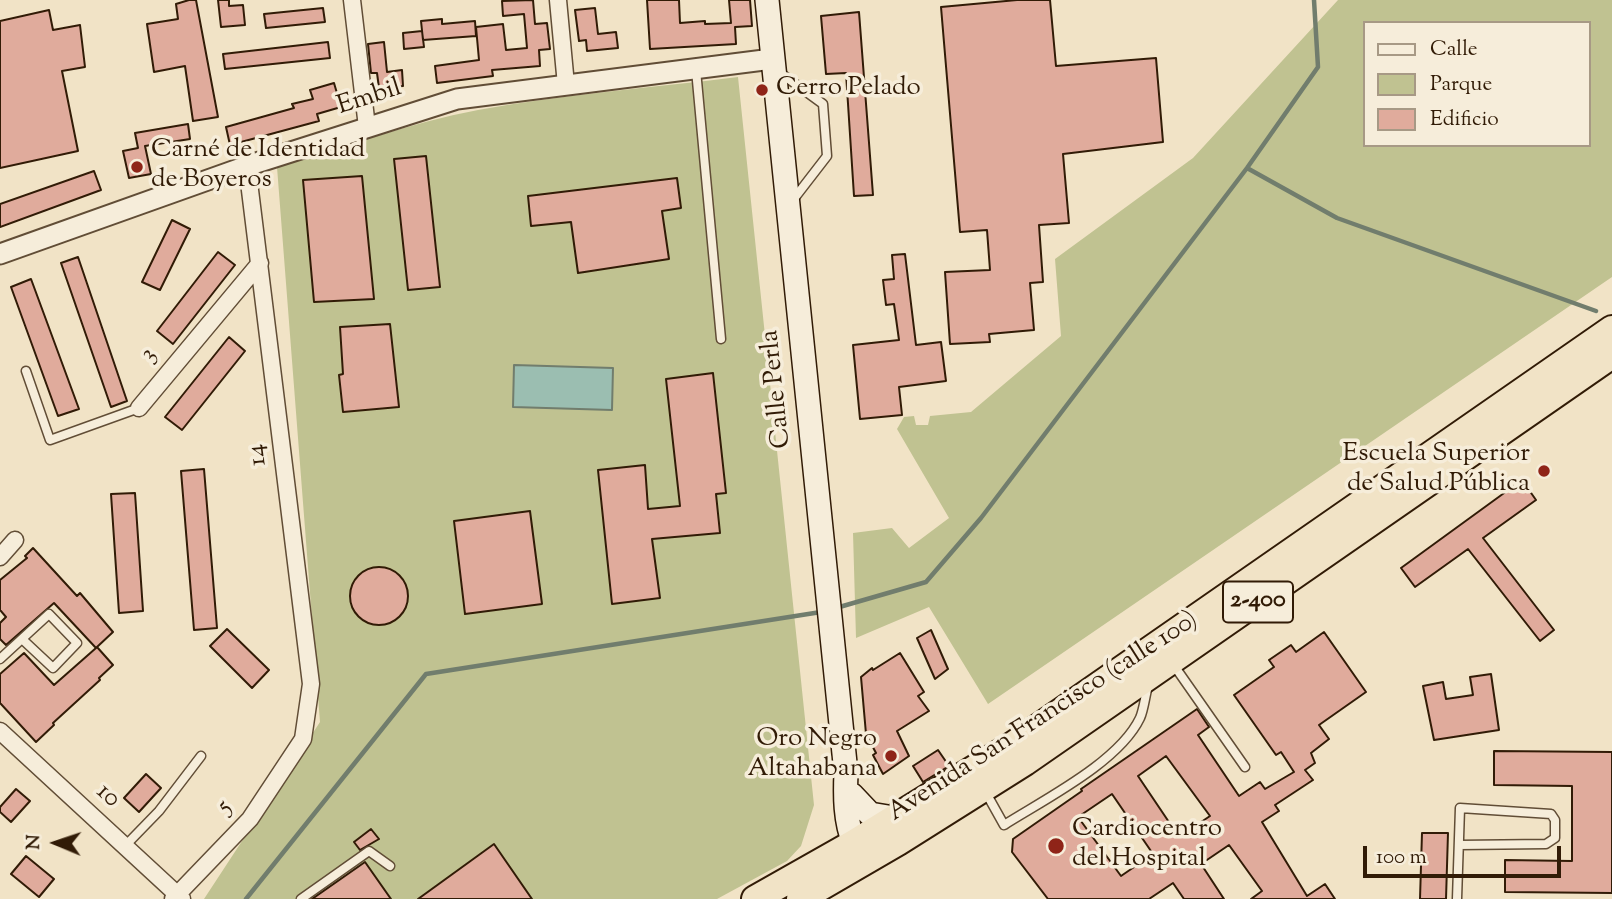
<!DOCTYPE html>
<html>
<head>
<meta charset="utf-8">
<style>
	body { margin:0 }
	#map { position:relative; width:1612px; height:899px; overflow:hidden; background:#f1e3c6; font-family:"Sorts Mill Goudy",serif }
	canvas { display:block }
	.legend { position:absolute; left:1363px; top:21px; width:228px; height:126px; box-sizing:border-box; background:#f6edda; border:2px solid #a79985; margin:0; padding:9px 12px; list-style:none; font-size:21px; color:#311b06 }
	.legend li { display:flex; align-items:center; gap:14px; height:35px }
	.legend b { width:35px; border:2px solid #a79985 }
	.north { position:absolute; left:21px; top:808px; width:70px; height:70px; -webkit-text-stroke:5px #f6edda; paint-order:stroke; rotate:272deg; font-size:19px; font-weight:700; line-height:28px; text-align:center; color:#311b06 }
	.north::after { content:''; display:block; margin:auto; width:24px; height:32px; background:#311b06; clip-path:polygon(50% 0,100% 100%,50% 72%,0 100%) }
	.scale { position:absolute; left:1363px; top:846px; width:198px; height:32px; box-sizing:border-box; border:4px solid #311b06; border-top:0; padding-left:9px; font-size:21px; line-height:24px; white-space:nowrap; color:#311b06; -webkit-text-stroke:5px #f6edda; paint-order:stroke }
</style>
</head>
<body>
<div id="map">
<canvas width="1612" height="899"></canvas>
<ul class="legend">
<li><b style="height:9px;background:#f6edda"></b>Calle</li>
<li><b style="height:19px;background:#c0c291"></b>Parque</li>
<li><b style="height:19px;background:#e0ab9c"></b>Edificio</li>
</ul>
<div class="north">N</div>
<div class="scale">100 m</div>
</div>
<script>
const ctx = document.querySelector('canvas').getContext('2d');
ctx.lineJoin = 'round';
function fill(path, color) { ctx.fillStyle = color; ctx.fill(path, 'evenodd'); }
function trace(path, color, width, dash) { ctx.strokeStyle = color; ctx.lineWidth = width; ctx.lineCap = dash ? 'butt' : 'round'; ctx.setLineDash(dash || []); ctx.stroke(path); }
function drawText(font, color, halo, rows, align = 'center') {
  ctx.font = font + ' "Sorts Mill Goudy",serif'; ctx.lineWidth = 7; ctx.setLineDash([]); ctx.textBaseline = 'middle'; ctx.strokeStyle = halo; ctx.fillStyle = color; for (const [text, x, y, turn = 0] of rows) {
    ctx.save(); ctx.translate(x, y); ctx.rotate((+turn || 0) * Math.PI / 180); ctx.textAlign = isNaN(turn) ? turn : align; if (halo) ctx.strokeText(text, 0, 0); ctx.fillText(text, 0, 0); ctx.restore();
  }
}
fill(new Path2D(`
	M1338,0H1612V277L988,704L929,607L856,638L853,533L892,528L909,548L949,518L897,429L904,417L914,416L916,425H928L930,416L971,412L1061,336L1055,259L1193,158ZM1365,23H1589V145H1365Z
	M738,77L814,805L801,846L787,861L717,899H204L320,722L277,167C344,147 410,123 478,110C564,94 651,88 738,77Z`), '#c0c291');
const water = new Path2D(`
	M514,365L613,368L612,410L513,407Z`);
fill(water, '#9bbeb1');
trace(water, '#717d6d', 2);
trace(new Path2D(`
	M1247,168L1337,218L1596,311
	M836,608L926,582L981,518L1247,168L1318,67L1314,0
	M246,899L426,674L821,612`), '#717d6d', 4.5);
const building = new Path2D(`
	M189,0H196L218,117L193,121L185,66L154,72L147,24L178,19L176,4Z
	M218,0H229V6L243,5L245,25L221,27Z
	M533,0L535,24L547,23L550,49L539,50L540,66L492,70L493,76L437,83L435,66L479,60L476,27L503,24L506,50L527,48L524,14L503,16L502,1Z
	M647,0H679L680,23L705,21V24L731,23L729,0H750L752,26L735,27L736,44L650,49Z
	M1017,0H1050L1056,66L1156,58L1163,142L1063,154L1069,223L1039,225L1043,282L1030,283L1034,330L989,334L990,342L950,344L945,272L990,270L987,230L960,232L941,7Z
	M323,8L325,22L266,28L264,14Z
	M595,8L598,34L616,32L618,48L587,51L586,40L579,41L575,10Z
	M49,10L53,30L80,25L85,67L62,71L78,151L0,168V21Z
	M859,12L873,195L854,196L846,73L826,74L821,16Z
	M442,19V24L475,21L476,36L423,40L421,21Z
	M422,31L424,47L404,49L403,33Z
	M328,42L330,58L225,69L223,54Z
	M384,42L387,72L402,70L403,86L379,88L377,73H371L368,44Z
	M334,83L341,107L317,114L319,121L230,145L226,127L294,108L292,104L313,99L310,90Z
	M188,124L190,139L145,146L151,174L129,178L123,151L138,148L135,133Z
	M426,156L440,287L408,290L394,159Z
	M94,171L101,190L0,227V204Z
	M362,176L374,299L314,302L303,180Z
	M677,178L681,208L662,211L669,259L578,273L571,222L531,226L528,196Z
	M172,220L190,229L160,290L142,282Z
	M218,252L235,265L173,344L157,331Z
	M905,254L916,345L941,342L946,381L899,387L902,415L860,419L853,345L899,340L894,304L886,305L883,280L894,279L892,255Z
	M78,257L127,401L111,407L61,263Z
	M31,279L79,409L58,416L11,287Z
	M390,324L399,407L343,412L339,375L343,374L340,327Z
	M229,337L245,351L182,430L165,417Z
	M713,373L726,493L716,494L720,533L652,539L660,598L612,604L598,470L645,465L648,509L680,506L666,379Z
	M204,469L217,628L194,630L181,471Z
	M1522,480L1536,500L1483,538L1554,630L1540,641L1468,549L1415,587L1401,568Z
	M135,493L143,611L119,613L111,494Z
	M530,511L542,604L465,614L454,521Z
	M33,548L77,596L80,593L113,632L97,647L113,665L99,678L100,680L53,723L54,725L36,742L0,703V674L24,653L54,685L96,648L54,603L6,645L0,639V623L6,617L0,610V580L27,558L25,556Z
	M350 596a29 29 0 1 1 58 0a29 29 0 1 1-58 0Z
	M227,629L269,670L252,688L210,646Z
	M931,630L948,669L935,679L917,638Z
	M1324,632L1366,692L1319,725L1329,739L1311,753L1315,763L1305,770L1313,780L1275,805L1279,811L1262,822L1307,896L1325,884L1335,899H1251L1262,891L1229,845L1201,864L1224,899H1184L1173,883L1149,899H1048L1012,852L1013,839L1082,791L1081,789L1197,709L1209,727L1198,735L1239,796L1260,782L1265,789L1294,772L1281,752L1276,755L1234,695L1274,667L1269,660L1291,645L1296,652ZM1166,756L1210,816L1179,837L1138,776ZM1112,794L1153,854L1121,876L1078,817Z
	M900,653L924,692L918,696L929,711L897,731L909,756L883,774L873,755L876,753L866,734L861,677L872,668L873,670Z
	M1491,674L1499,730L1434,740L1423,686L1443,682L1446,699L1473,695L1470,677Z
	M938,750L949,766L923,782L913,766Z
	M1494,751L1612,752V893L1505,892V860L1572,861V786L1494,785Z
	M146,774L161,788L139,812L124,798Z
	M16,789L30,801L11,822L0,812V807Z
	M371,829L379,839L360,850L354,842Z
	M1422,833H1448L1446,899H1420Z
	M494,844L532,899H418Z
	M26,856L54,879L39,897L11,874Z
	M365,862L391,899H312Z`);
fill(building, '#e0ab9c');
trace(building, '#311b06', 2);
const service = new Path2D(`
	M696,70L721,339
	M779,72L823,104L827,156L793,200
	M26,371L50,440L139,408
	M0,659L49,614L77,643L53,668L22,639
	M1173,664L1245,767
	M985,791L1004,825C1045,799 1119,762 1140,718C1144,709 1145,696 1148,686
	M125,846L159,811L201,756
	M301,899L369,851L390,866
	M1457,899L1460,808L1551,814L1555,820V838L1546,844L1459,845`);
const minor = new Path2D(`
	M352,0L367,127
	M558,0L566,85
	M139,408L260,263
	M0,557L15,540
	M0,731L182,899
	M173,899L250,819L303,739L311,684L247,166`);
const tertiary = new Path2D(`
	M0,254L247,166L457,99L772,59`);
const secondary = new Path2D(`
	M767,0L846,773C845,796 845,821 854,843
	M852,795L870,814L894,818`);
const trunk = new Path2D(`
	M755,899L854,843L1013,745L1612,329
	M800,899L898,842L1025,762L1612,355`);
trace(service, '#614d36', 11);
trace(minor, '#614d36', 19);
trace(tertiary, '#614d36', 23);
trace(secondary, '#311b06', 26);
trace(trunk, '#311b06', 30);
trace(service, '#f6edda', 8);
trace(minor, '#f6edda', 16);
trace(tertiary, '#f6edda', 19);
trace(secondary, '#f6edda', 23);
trace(trunk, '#f1e3c6', 26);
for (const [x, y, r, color] of [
	[762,90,7,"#8f2418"],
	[137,167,7,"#8f2418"],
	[1544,471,7,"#8f2418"],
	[891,756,7,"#8f2418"],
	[1056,846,9,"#8f2418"]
]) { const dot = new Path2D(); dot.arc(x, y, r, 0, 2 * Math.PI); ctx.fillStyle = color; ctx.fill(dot); trace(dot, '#f6edda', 2.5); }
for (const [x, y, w] of [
	[1258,602,70]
]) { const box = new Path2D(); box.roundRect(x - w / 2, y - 20.5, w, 41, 5); ctx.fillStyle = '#f6edda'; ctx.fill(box); trace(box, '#311b06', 2); }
drawText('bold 24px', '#311b06', null, [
	["2-400",1258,602]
]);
drawText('26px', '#311b06', '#f6edda', [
	["Cerro Pelado",776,90],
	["Carné de Identidad",151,152],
	["de Boyeros",151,182],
	["Escuela Superior",1530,456,"right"],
	["de Salud Pública",1530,486,"right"],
	["Oro Negro",877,741,"right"],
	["Altahabana",877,771,"right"],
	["Cardiocentro",1072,831],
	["del Hospital",1072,861]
], 'left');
drawText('26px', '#311b06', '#f6edda', [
	["Embil",370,99,-18],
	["3",150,356,-50],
	["Calle Perla",778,389,-96],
	["14",259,455,-97],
	["Avenida San Francisco (calle 100)",1044,718,-33],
	["10",107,797,42],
	["5",226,808,-49]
]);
</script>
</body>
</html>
